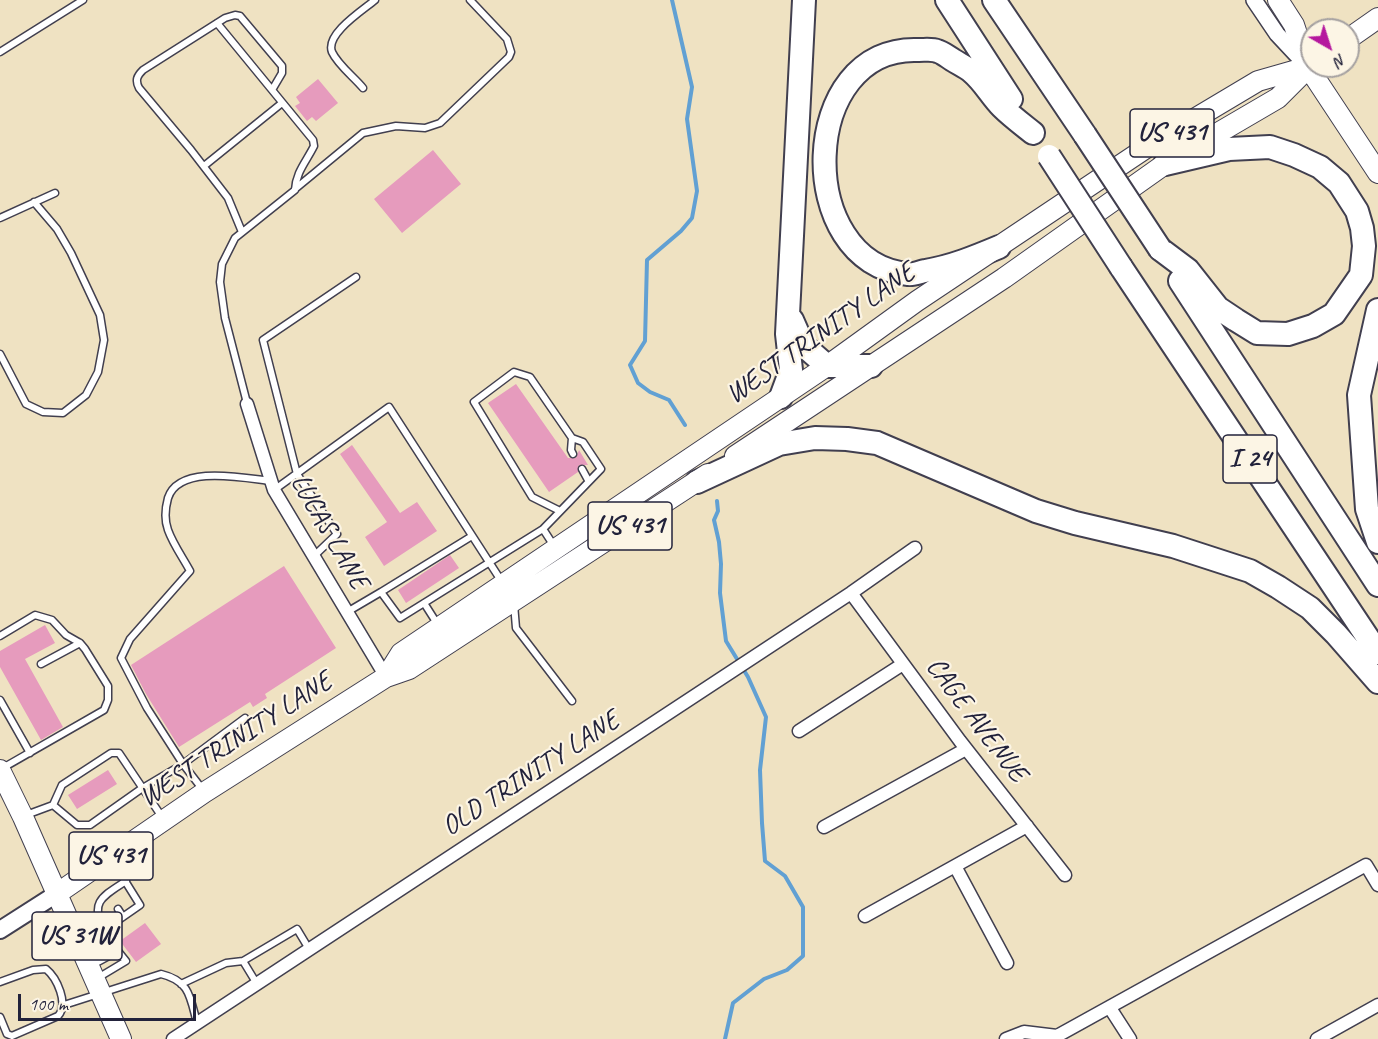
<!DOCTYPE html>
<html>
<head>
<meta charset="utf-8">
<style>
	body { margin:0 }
	#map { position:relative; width:1378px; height:1039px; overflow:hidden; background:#efe2c2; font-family:Caveat,sans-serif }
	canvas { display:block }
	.north { position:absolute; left:1300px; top:18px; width:60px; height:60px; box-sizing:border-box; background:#fcf5e5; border:2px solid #a5a1a1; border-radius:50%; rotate:141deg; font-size:16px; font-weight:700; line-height:24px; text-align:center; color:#22223b }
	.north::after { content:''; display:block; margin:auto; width:21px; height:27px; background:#b5179e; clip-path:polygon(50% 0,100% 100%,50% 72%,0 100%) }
	.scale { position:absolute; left:18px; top:994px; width:178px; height:27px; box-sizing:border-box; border:3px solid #22223b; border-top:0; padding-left:8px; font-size:18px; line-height:21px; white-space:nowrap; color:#22223b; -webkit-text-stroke:4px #fcf5e5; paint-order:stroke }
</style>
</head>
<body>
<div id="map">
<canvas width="1378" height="1039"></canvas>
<div class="north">N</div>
<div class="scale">100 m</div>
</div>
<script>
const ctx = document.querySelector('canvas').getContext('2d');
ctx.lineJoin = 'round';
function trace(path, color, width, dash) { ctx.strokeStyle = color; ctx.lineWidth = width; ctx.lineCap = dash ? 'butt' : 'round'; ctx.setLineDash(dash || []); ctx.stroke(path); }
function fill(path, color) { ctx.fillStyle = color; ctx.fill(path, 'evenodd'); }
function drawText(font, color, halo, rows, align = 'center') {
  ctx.font = font + ' Caveat,sans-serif'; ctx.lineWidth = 4.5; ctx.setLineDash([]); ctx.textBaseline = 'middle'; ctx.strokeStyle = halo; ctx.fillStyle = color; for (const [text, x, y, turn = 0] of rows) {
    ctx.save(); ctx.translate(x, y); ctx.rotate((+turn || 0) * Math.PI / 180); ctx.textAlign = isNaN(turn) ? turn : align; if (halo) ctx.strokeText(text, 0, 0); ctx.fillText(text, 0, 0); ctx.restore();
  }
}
trace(new Path2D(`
	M672,0L692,87L687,119L697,191L692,218L681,231L647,260L645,341L630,365L638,383L650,392L669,400L685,425
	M717,501L718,511L714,520L719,542L721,564L720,593L726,641L748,677L766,717L760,770L762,823L765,861L785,876L803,907V956L787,970L764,979L733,1003L725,1039`), '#61a0d3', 4);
fill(new Path2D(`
	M318,79L338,103L316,121L312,117L307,121L295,106L300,103L296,97Z
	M433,150L461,184L402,233L374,199Z
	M516,384L568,458H576L579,450L588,465H579L578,472L549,492L488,403Z
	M352,445L400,513L417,502L437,531L384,566L365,537L387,522L340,454Z
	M450,555L459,568L406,603L398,590Z
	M284,566L336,648L265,694L267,698L253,707L250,702L179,747L146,694L131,665Z
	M45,625L55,643L25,659L63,727L41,740L0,667V651Z
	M108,770L117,784L77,809L68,795Z
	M145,923L161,944L136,962L120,941Z`), '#e69bbd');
const service = new Path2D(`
	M217,23L272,90
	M0,52L83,0
	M363,88C354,77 338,65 332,52C325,34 363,10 375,0
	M204,166L282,103
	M295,189L363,133L396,126L425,128L440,123L509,57L511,52L507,39L470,0
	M0,218L55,193
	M242,232L228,198L191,150L139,88C135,80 137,76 143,70L225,18L235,15L240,16L282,66V73L272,90L313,140L314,146C306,162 296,172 295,190L235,238L222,264L220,282L225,318L247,403
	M0,354L26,404L43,412L63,413L86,395L98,372L104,340L100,315L71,253L57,229L34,202
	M572,438L571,450L573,454
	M582,469L588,480
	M274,490L389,407L502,582
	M543,529L601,469L583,442L572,438L530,377L514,372L474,402L532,497L560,511
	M314,556L337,534L297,474L263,340L356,277
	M381,592L472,536
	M424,603L438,625
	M514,604L516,628L572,701
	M347,612L381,592L400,618L543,529L554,546
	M0,636L35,615L52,620L66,635L80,643L85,649L108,686V700L104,710L1,769
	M41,664L80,643
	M0,700L30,753
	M245,718L183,764L147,708L121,658L130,639L190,571C183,558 173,544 168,530C164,519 165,509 168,498C179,464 244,478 271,481
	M53,805L77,825H90L141,789L183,764L203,790
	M26,815L53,805L62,785L111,753H119L162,817
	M118,909L123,917
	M104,930C89,902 103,896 126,881
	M92,965L118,951L104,930L140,905L112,860
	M96,979L126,961L118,951
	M0,982L33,970L46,969C57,978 69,1004 58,1016L12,1036L7,1034L0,1017
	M181,984L226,963L243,961
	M257,984L243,961L297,929L309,949
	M64,1005L161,974C190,981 190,997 197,1023`);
const minor = new Path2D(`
	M247,404L274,490L386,677
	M851,593L960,741L1065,875
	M799,731L903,664
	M824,827L966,749
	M955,866L1007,963
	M865,916L1027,826
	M1110,1008L1130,1039
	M173,1039L851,593L915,548
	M1006,1039L1024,1032L1057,1036L1366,865L1378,885
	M1317,1039L1378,1005`);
const tertiary = new Path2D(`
	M1254,0L1277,34L1306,65`);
const secondary = new Path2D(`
	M0,930L58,893`);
const primary = new Path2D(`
	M1278,0L1294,25L1308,67L1378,173
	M1348,39L1378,18
	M735,456L1004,278L1165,164L1278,98L1312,64
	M386,677L401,653L827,366L917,301L1149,146L1258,81L1307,67
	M0,770L23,817L121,1039
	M58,893L205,792L386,677L409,669L708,474`);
const motorway = new Path2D(`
	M947,0L1011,99
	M994,0L1085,135
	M999,247C975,257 951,267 925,271C920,272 913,275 908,274C793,264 797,44 919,50C925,50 932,49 937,51C942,52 948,57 953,60C959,64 966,67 972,72C984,82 991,96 1002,107C1011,116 1023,125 1033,133
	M1160,249L1188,270L1218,308L1236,320L1257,333L1288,334L1313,326L1334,314L1361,275L1364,246L1362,228L1357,211L1339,183L1320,167L1294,155L1270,147L1229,149L1165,164
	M1121,267L1378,653
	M1180,281L1378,585
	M1378,310L1359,395L1367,509L1378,542
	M792,320L803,345L827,366H871
	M781,397L791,370L787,334L804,0
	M697,482L779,444L815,438L847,439L877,443L1036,511L1075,523L1173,546L1250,571L1278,587L1310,608L1336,634L1378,682`);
trace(service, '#413f4f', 9);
trace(minor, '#413f4f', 15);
trace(tertiary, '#413f4f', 18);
trace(secondary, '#413f4f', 20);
trace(primary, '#413f4f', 22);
trace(motorway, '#413f4f', 26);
trace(service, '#fff', 6);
trace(minor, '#fff', 12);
trace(tertiary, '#fff', 15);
trace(secondary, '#fff', 16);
trace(primary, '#fff', 20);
trace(motorway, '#fff', 22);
const motorwayBridge = new Path2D(`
	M1085,135L1160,249
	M1049,156L1121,267`);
trace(motorwayBridge, '#413f4f', 26, []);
trace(motorwayBridge, '#fff', 22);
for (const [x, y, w] of [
	[1172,133,84],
	[1250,459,54],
	[630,526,84],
	[111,856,84],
	[77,936,90]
]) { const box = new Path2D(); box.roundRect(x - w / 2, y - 24, w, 48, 4.5); ctx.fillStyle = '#fcf5e5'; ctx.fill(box); trace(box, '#22223b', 1.5); }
drawText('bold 27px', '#22223b', null, [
	["US 431",1172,133],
	["I 24",1250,459],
	["US 431",630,526],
	["US 431",111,856],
	["US 31W",77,936]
]);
drawText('28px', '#22223b', '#fcf5e5', [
	["WEST TRINITY LANE",821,334,-35],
	["LUCAS LANE",329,532,60],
	["CAGE AVENUE",976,720,53],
	["WEST TRINITY LANE",236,740,-33],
	["OLD TRINITY LANE",531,774,-33]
]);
</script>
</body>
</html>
